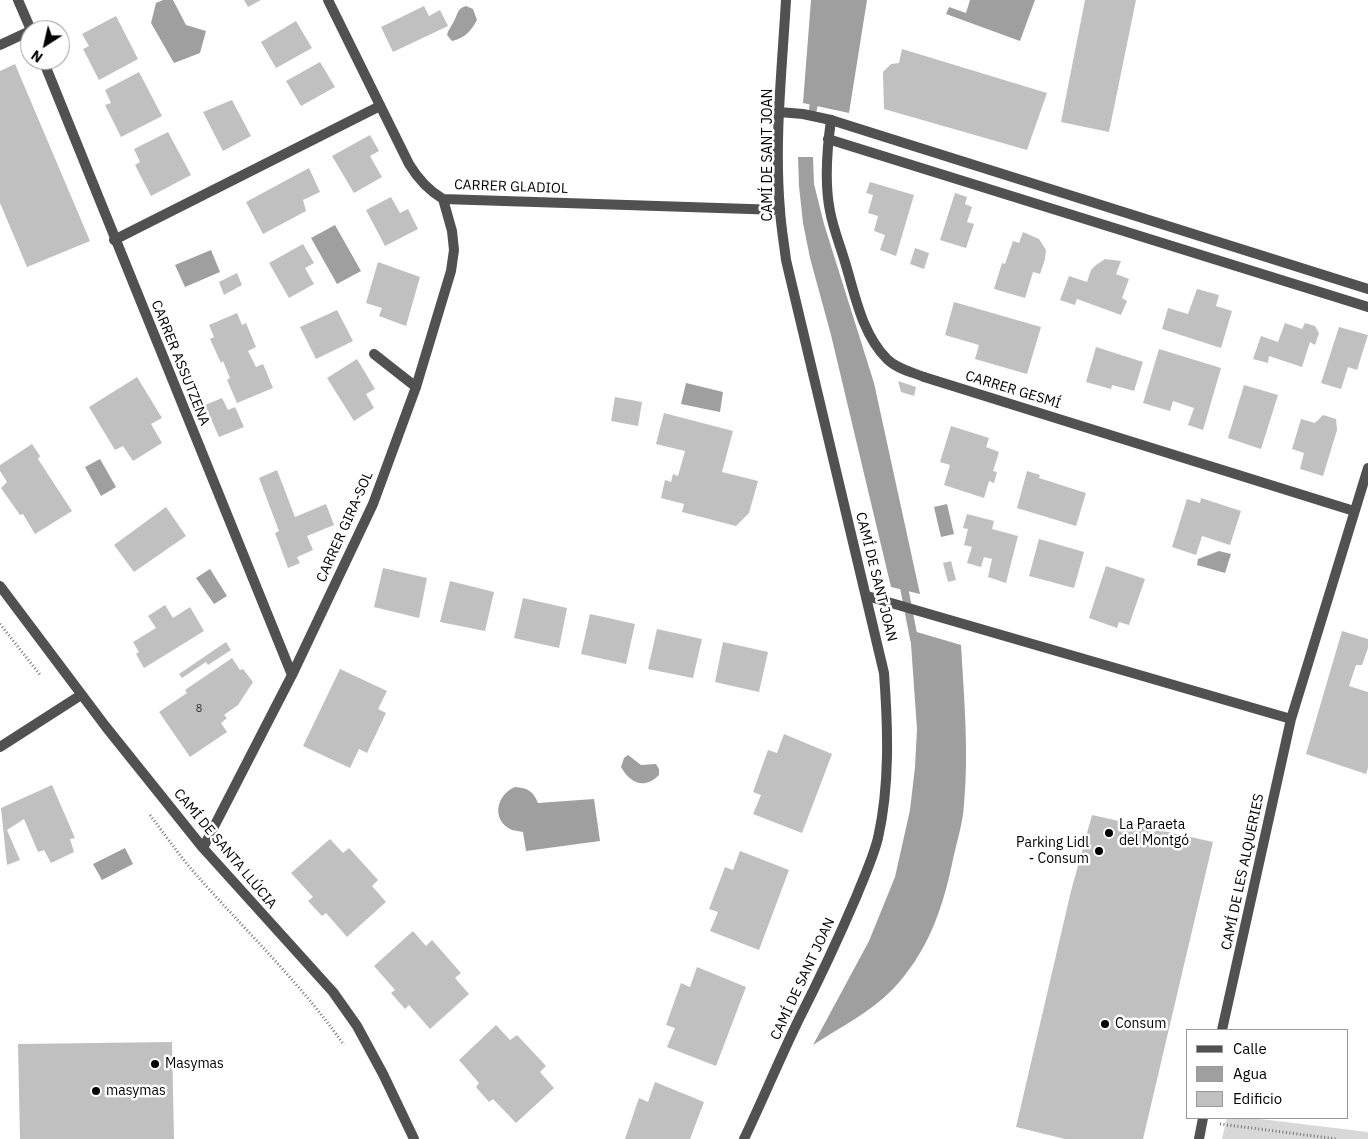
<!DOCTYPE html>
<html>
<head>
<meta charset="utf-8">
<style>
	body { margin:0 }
	#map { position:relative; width:1368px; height:1139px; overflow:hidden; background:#fff; font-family:"IBM Plex Sans",sans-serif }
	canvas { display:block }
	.legend { position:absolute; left:1186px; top:1029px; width:162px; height:90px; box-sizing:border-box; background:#fff; border:1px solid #999; margin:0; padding:6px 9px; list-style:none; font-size:15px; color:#000 }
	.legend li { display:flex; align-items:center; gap:10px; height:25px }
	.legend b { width:25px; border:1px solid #999 }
	.north { position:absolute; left:20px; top:20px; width:50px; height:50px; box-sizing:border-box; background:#fff; border:1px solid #999; border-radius:50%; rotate:215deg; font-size:14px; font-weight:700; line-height:20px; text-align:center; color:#000 }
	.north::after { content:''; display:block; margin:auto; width:18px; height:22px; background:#000; clip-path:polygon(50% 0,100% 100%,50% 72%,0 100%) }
</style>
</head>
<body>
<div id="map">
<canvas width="1368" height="1139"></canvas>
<ul class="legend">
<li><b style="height:6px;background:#515151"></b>Calle</li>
<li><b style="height:14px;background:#9f9f9f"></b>Agua</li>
<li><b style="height:14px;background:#c0c0c0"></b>Edificio</li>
</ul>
<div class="north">N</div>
</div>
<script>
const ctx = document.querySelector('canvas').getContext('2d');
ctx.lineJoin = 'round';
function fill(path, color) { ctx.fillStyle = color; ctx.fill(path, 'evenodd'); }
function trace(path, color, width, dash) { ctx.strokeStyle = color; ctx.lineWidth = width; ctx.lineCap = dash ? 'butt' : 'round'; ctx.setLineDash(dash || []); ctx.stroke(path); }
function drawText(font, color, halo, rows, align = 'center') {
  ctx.font = font + ' "IBM Plex Sans",sans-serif'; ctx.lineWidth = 5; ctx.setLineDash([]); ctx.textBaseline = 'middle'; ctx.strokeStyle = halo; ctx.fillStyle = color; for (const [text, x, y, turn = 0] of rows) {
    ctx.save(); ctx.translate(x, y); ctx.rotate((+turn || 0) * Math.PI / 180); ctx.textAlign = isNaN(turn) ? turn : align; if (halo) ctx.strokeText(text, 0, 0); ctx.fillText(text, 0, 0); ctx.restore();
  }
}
fill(new Path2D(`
	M1227,1118H1252L1368,1132V1139H1222Z`), '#d8d8d8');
fill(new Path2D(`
	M163,0H173L186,25L206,31L200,53L174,63L151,23L156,3Z
	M811,0H867L849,113L803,103Z
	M970,0H1035L1020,41L946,14L949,7L966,13Z
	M466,6L473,9L477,20C471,31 465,38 452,41L447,35C448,30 451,27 453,23C458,15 456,9 466,6Z
	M798,157H813L814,184L824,224L874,383L920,594L891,587L831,335L810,258L803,223L799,186Z
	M335,225L361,271L337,284L311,238Z
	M211,250L220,272L185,287L175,265Z
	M686,383L723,392L720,412L681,404Z
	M100,459L116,487L101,496L85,467Z
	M947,504L954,534L941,537L934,507Z
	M1219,551L1231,554L1225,573L1197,565L1198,559Z
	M210,569L227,596L214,604L196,578Z
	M910,630L961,645C964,698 969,752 964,804C963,824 956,844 952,864C942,911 927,953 893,989C870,1013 840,1027 813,1045L869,941L895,877L910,810L915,767L917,729Z
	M628,755L641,765L656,764L659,769V775C644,790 630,783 621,767L624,758Z
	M515,787C528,788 533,791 538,803L594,799L600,841L526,851L523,832C520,831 515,831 512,830C490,820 497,794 515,787Z
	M125,848L133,864L102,880L93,864Z`), '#9f9f9f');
trace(new Path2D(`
	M813,109L815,96
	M903,582L914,639`), '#9f9f9f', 8);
fill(new Path2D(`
	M244,0H261L248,7Z
	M1085,0H1136L1109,132L1061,122Z
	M424,6L429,16L440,10L448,26L393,52L381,27Z
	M116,16L138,59L99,80L83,49L89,46L82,34Z
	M296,21L312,48L276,68L261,42Z
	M902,49L1047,93L1027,150L884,109L883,72L891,64L899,63Z
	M320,62L335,87L301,106L286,81Z
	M15,64L90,241L27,267L0,203V71Z
	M139,72L162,116L121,137L105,105L111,103L105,90Z
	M232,100L251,136L223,151L203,112Z
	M168,132L191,175L151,196L135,165L140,162L134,149Z
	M370,135L379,151L370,156L382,177L354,193L332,156Z
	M309,168L320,192L303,200L306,211L263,234L246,202Z
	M870,182L914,195L896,256L880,250L885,235L874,231L878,216L868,213L873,195L866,193Z
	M955,193L967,197L965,204L972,207L967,222L974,224L966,248L940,240Z
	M391,197L400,213L408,209L418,229L385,246L366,210Z
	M1023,232L1039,239L1046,250L1045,259L1040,274L1033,272L1025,298L994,289L1002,263L1005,264L1013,241L1019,243Z
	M303,244L314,263L305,268L314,284L289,298L269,263Z
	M915,248L929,253L924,269L910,264Z
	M1105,259L1121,261L1116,274L1129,279L1122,298L1127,301L1121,315L1077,299L1075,305L1060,300L1069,276L1087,282L1091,270L1096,265Z
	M378,262L420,277L406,326L379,316L382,308L366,303Z
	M237,273L242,285L224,295L219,282Z
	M1197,289L1219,295L1216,306L1232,311L1221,348L1162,329L1168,308L1188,314Z
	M954,302L1041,327L1027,374L975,359L979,345L945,335Z
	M337,310L353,341L316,359L300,327Z
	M237,313L242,325L246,323L256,347L248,351L256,367L263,364L273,388L237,403L227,380L230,378L223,361L221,363L210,339L214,337L209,325Z
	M1285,323L1302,329L1305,323L1315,326L1319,333L1315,345L1310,342L1302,367L1269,356L1268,363L1253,359L1261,336L1278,342Z
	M1339,327L1368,335L1357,370L1348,367L1341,389L1321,383Z
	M1096,347L1143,362L1134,391L1112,385L1111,389L1086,382Z
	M1159,349L1221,368L1203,430L1188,425L1194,408L1173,401L1170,411L1143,403Z
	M357,359L375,389L366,394L374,408L354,421L327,378Z
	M137,377L162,418L151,424L162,443L133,461L123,446L115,450L89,407Z
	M898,381L916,387L914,396L901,392Z
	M1244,385L1278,395L1261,449L1228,438Z
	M615,397L642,402L638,426L611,421Z
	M222,398L228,410L235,407L244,427L219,437L205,405Z
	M664,413L733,431L722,472L758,481L749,513L736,526L682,512L684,504L661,498L665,480L671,482L673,474L678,476L685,451L656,444Z
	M1323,415L1336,419L1337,430L1323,476L1300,469L1304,453L1292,449L1301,419L1315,423Z
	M951,426L989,438L986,447L999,452L993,471L997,472L994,483L989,481L984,498L944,485L950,465L940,462Z
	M32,444L40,456L38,459L72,511L35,534L23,514L20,515L1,488L7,482L0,471V465Z
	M277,470L295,517L326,504L334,525L307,536L313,550L297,557L300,563L288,568L275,533L279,531L259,478Z
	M1027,471L1040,475L1039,478L1086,493L1076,526L1017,508Z
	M1201,498L1241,511L1230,545L1202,536L1196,555L1172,547L1187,499L1200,503Z
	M166,507L186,536L134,572L114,545Z
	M967,514L994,521L992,529L1018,536L1006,583L988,577L992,559L984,557L981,567L967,563L972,547L964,545L968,529L963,528Z
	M1039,539L1084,552L1074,588L1029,576Z
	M951,561L956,580L948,582L943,563Z
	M1106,566L1145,579L1129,625L1119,622L1117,628L1089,618Z
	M383,568L427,578L419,618L374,607Z
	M450,581L494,592L485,631L440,622Z
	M523,598L567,608L559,648L514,638Z
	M165,605L173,618L190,607L204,631L144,668L136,654L139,652L133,642L156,628L148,616Z
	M590,614L635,624L626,664L581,654Z
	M657,629L702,639L693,678L648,669Z
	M1342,631L1368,639V648L1362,665H1356L1349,686L1368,692V768L1366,774L1306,754Z
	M226,642L231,650L208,665L206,662L182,678L179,674Z
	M723,642L768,652L759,692L715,682Z
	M232,658L240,670L243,669L253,682L238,705L224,715L227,718L221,723L227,732L190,757L159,712L187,693L185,690Z
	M340,669L387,691L378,709L386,713L367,753L359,749L350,768L303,746Z
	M784,734L832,754L802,833L753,814L761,795L753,792L768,750L777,753Z
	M52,785L75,838L70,839L74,852L51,863L44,850L38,852L24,819L7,830L20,860L7,865L1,808Z
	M1092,815L1213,842L1143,1139H1065L1016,1127L1071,891Z
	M330,839L343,853L349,848L378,880L372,886L386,902L347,937L326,913L322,916L308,901L313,897L291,873Z
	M740,851L789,870L759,950L710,931L718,912L709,909L725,867L733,870Z
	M413,931L426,946L432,940L461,973L455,978L469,994L430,1029L409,1005L405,1009L391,993L395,990L374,966Z
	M697,967L746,987L716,1066L667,1047L675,1028L666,1025L681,983L690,987Z
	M496,1025L510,1040L517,1035L546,1066L540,1072L554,1088L516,1123L493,1099L489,1102L476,1087L479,1083L459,1060Z
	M172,1042L174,1139H20L18,1044Z
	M655,1082L704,1102L690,1139H625L639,1098L648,1102Z`), '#c0c0c0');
trace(new Path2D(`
	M0,624L41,676
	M150,815C166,836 181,858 199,878C248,933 301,984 344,1045
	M1220,1124L1337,1139`), '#737373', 3, [1, 2.5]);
trace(new Path2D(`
	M0,45L30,31
	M831,120C827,149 824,182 830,211C833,228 840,245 845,262C855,295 862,334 887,359C897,369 912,372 924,377
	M114,240L380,106
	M374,354L416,387`), '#515151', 10);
trace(new Path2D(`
	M18,0L31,30
	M328,0L409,164C418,179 428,190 443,199L780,210
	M43,60L292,675
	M779,112L803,114L831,120L1368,289
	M828,139L1368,307
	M924,377L1354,511
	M0,586L106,727L203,848L333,992L357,1026L383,1074L414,1139
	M867,596L1291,719
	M0,747L81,695
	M203,848L292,675L373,504L416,387L451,271L454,250L452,231L443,199
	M1222,1030L1291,719L1368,468
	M744,1139C763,1099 780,1058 799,1019C820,978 839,937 857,895C864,877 873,858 878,838C890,785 888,727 884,673L786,260C784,243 781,227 780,210C774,141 782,70 786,0
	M1199,1139L1203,1118`), '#515151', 10);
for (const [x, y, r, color] of [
	[1109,833,5,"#000"],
	[1099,851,5,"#000"],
	[1105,1024,5,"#000"],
	[155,1064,5,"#000"],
	[96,1091,5,"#000"]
]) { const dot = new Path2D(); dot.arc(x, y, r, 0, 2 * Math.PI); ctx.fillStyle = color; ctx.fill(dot); trace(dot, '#fff', 2); }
drawText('11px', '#303030', null, [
	["8",199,709]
]);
drawText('14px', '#000', '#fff', [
	["CAMÍ DE SANT JOAN",768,155,-90],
	["CARRER GLADIOL",511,187,2],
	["CARRER ASSUTZENA",180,363,68],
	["CARRER GESMÍ",1013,390,17],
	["CARRER GIRA-SOL",345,527,-66],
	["CAMÍ DE SANT JOAN",876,577,76],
	["CAMÍ DE SANTA LLÚCIA",225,849,50],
	["CAMÍ DE LES ALQUERIES",1243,872,-78],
	["CAMÍ DE SANT JOAN",803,979,-65]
]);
drawText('14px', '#000', '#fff', [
	["La Paraeta",1119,825],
	["del Montgó",1119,841],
	["Parking Lidl",1089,843,"right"],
	["- Consum",1089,859,"right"],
	["Consum",1115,1024],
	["Masymas",165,1064],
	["masymas",106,1091]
], 'left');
</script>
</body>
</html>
